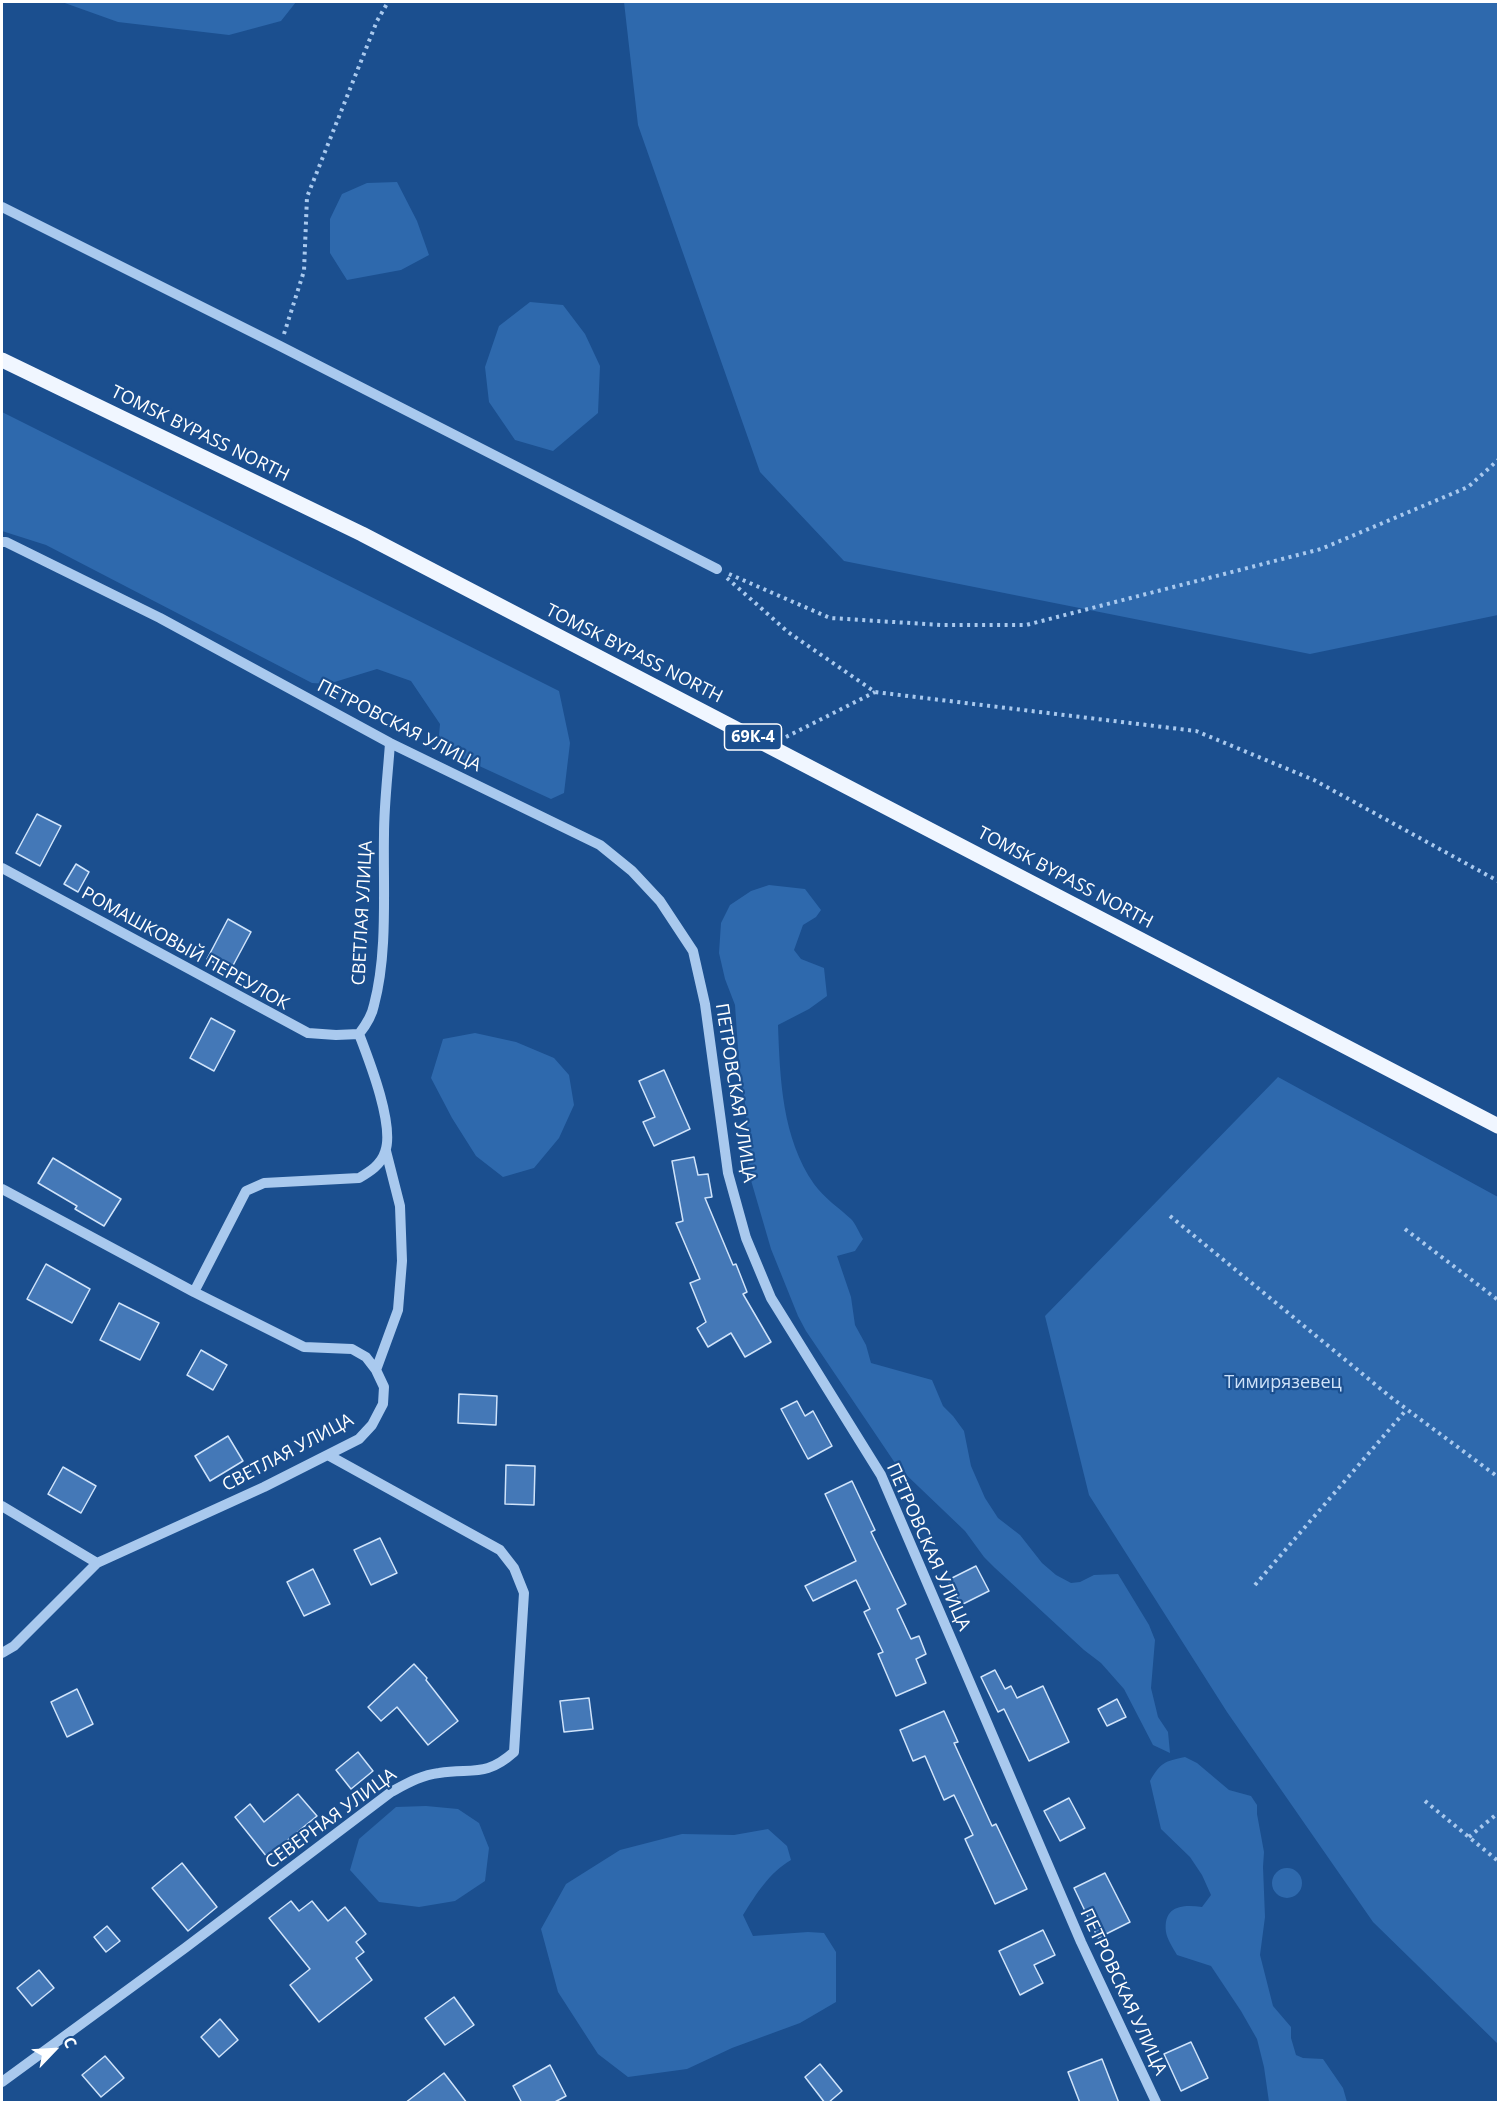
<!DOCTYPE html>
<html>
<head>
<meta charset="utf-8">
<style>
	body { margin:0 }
	#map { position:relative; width:1500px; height:2104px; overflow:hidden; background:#1b4f8f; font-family:"Open Sans",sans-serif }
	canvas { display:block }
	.frame { position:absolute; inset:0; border:3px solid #fff; pointer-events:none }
	.north { position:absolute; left:24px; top:2020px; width:60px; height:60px; -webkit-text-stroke:4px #1b4f8f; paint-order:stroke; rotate:65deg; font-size:16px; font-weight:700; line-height:24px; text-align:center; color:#fff }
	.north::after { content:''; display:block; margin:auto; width:21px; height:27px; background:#fff; clip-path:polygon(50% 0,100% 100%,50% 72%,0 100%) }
</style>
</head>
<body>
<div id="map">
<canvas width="1500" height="2104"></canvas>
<div class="frame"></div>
<div class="north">С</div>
</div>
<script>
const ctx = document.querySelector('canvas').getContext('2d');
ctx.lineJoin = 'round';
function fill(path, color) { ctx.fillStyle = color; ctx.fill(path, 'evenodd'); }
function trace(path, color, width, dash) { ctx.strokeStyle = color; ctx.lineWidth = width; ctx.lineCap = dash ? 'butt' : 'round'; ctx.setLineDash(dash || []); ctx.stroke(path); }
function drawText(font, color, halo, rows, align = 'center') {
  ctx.font = font + ' "Open Sans",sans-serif'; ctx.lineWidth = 4.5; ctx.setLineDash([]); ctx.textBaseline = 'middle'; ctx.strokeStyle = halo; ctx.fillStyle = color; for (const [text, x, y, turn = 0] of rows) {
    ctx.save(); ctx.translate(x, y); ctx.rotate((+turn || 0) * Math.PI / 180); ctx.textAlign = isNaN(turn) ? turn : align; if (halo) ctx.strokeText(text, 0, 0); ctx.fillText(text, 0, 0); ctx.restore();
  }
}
fill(new Path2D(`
	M62,2H296L281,21L229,35L118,22Z
	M624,2H1498V615L1310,654L844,561L760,472L638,125Z
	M397,182L417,221L429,255L401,270L347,280L330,253V219L342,194L367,183Z
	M530,302L563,305L585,334L600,366L598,413L553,451L515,440L489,402L485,367L499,326Z
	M2,412L559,691L570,743L564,793L551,799L438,747L440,724L411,681L377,669L328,684L312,683L46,545L2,531Z
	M769,885L805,889L821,910L816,917L803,925L794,950L801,959L824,968L827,996L809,1009L778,1025C780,1079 782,1138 814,1184C824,1198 839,1208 851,1219C856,1224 859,1233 863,1239L855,1251L837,1256L851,1297L855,1325L866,1345L871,1363L932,1380L943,1406L953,1416L964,1431L971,1466L985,1498L998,1518L1020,1535L1042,1563L1056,1575L1071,1583L1080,1582L1094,1575L1118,1574L1149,1625L1155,1640L1151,1688L1158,1717L1168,1732L1170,1753L1153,1745L1124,1689L1101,1663L1084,1650L995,1568L984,1557L965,1531L897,1466L806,1331L798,1316L771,1249L748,1170L746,1110L739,1063L735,1005L725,979L719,953L721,923L730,905L751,891Z
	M475,1033L516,1042L554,1058L569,1075L574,1105L559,1138L534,1168L503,1177L476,1156L452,1118L431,1078L443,1039Z
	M1278,1077L1498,1197V2044L1373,1922L1227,1712L1089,1495L1045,1316Z
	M1185,1757L1197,1763L1229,1790L1251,1796L1257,1805V1814L1264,1852L1263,1867L1265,1917L1260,1955L1273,2006L1291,2027V2038L1296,2055L1303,2058L1323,2059L1343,2088L1347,2102H1269L1264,2067L1257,2039L1241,2011L1211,1966L1177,1955C1173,1948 1167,1939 1166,1932C1163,1906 1182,1904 1202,1907L1211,1895L1202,1875L1190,1857L1161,1829L1150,1781C1160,1763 1165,1761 1185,1757Z
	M426,1806L458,1809L479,1823L489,1848L485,1881L455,1901L419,1907L379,1902L350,1870L359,1839L396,1807Z
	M768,1829L787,1846L791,1860C769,1873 757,1893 743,1915L753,1936L808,1932L824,1933L836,1952V2002L800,2023L732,2048L687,2069L628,2077L598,2054L558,1992L541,1929L566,1884L620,1850L682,1834L734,1835Z
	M1272 1883a15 15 0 1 1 30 0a15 15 0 1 1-30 0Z`), '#2e69ad');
const building = new Path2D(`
	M37,814L61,826L40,866L16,853Z
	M76,864L89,872L78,892L64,884Z
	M228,919L251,932L230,971L207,959Z
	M211,1018L235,1031L214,1071L190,1058Z
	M664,1070L690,1129L654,1146L643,1122L655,1117L639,1081Z
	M694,1157L698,1175L708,1174L712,1197L705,1198L733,1265L736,1264L747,1292L743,1294L771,1342L745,1357L731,1333L708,1347L697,1328L706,1322L690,1283L700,1279L676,1223L683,1221L672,1161Z
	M53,1158L121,1199L104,1226L75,1209L77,1206L38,1183Z
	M46,1264L90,1289L72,1323L27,1299Z
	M119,1303L159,1323L140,1360L100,1340Z
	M201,1350L227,1365L213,1390L187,1375Z
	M459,1394L497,1396L496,1425L458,1423Z
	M797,1401L805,1416L813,1411L832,1446L808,1459L781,1409Z
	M228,1436L243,1461L210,1481L195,1456Z
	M506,1465L535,1466L534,1505L505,1504Z
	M63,1467L96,1486L81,1513L48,1494Z
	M852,1481L875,1530L871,1532L906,1604L897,1609L911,1639L919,1636L926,1654L916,1659L926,1683L896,1696L878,1654L883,1652L864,1612L870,1609L856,1580L813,1601L805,1586L856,1561L825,1494Z
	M380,1538L397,1573L371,1585L354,1550Z
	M976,1566L989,1591L961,1605L948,1580Z
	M313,1569L330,1604L304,1616L287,1582Z
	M414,1664L427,1678L426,1680L458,1721L428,1745L397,1707L381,1721L368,1707Z
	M995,1670L1005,1689L1011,1686L1017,1698L1043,1686L1069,1742L1029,1761L1004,1709L998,1712L981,1677Z
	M77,1689L93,1724L67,1737L51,1702Z
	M589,1698L593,1729L564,1732L560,1701Z
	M1117,1699L1126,1717L1107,1726L1098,1709Z
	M944,1711L958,1742L954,1743L992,1826L996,1824L1027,1889L995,1904L965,1839L973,1835L954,1795L944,1800L925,1756L913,1761L900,1730Z
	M358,1752L373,1771L351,1789L336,1770Z
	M298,1794L317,1816L267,1857L235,1817L250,1804L264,1822Z
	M1069,1798L1085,1828L1060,1841L1044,1811Z
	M182,1863L217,1907L188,1931L152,1888Z
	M1105,1873L1130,1922L1098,1938L1074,1888Z
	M291,1901L299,1911L312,1901L328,1921L345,1907L366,1934L356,1942L364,1952L356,1958L372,1980L319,2022L290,1985L310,1969L269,1918Z
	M107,1926L120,1941L106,1952L94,1937Z
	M1043,1930L1055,1955L1034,1965L1043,1983L1020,1995L999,1951Z
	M39,1970L54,1988L32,2006L17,1988Z
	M454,1997L474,2025L445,2045L425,2018Z
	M220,2019L238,2040L219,2057L201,2037Z
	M1191,2042L1208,2078L1181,2091L1164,2054Z
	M105,2056L124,2078L101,2097L82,2075Z
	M1102,2059L1119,2103H1080L1068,2072Z
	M820,2064L842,2091L828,2103H825L805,2077Z
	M550,2065L566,2096L553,2103H522L513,2086Z
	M444,2073L467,2103H405Z`);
fill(building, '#4478b7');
trace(building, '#cfe3fa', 1.5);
trace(new Path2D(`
	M284,334L304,271L307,197L377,21L388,2
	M729,574L830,618L941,625H1026L1321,549L1468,487L1498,460
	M727,578L788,632L875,692L1196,731L1314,780L1498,881
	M786,737L875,692
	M1170,1216L1393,1399L1498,1477
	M1405,1229L1498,1300
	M1255,1585L1407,1409
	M1425,1801L1498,1861
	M1469,1837L1498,1813`), '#a9c9ee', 4, [3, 4.5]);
trace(new Path2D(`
	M2,207L280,346L717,569
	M2,542H6L160,618L390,743L600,845L632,871L660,901L693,951L705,1004L728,1173L746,1238L771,1298L881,1475L1081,1942L1156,2102
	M2,868L308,1033L336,1035L359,1034
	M2,1189L194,1292
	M376,1370L398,1310L402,1261L400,1206L386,1151
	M2,1506L97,1563
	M2,1653L14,1646L97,1563L264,1487L359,1439L372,1425L383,1404L384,1387L376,1370L366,1357L352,1349L304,1347L194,1292L246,1191L264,1183L359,1178C369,1172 381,1165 385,1152C395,1126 369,1060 359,1034C366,1025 372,1016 374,1005C388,953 383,889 384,835C384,804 388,773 390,743
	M2,2082L185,1948L391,1792C406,1784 421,1775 439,1773C473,1768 486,1777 514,1752L524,1593L514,1568L500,1550L328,1455`), '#a9c9ee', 10);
trace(new Path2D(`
	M2,360L362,534L1498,1126`), '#f0f6ff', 15);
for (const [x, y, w] of [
	[753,737,57]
]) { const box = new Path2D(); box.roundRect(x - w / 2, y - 13, w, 26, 4.5); ctx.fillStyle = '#1b4f8f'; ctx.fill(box); trace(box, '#fff', 1.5); }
drawText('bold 16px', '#fff', null, [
	["69К-4",753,737]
]);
drawText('18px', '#fff', '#1b4f8f', [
	["TOMSK BYPASS NORTH",200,434,26],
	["TOMSK BYPASS NORTH",634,654,27],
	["ПЕТРОВСКАЯ УЛИЦА",399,726,27],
	["TOMSK BYPASS NORTH",1065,878,28],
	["СВЕТЛАЯ УЛИЦА",363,913,-87],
	["РОМАШКОВЫЙ ПЕРЕУЛОК",185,949,29],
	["ПЕТРОВСКАЯ УЛИЦА",735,1093,81],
	["СВЕТЛАЯ УЛИЦА",288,1453,-28],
	["ПЕТРОВСКАЯ УЛИЦА",928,1547,66],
	["СЕВЕРНАЯ УЛИЦА",331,1819,-36],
	["ПЕТРОВСКАЯ УЛИЦА",1123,1992,65]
]);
drawText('18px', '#cfe3fa', '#1b4f8f', [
	["Тимирязевец",1283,1383]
]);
</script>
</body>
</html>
